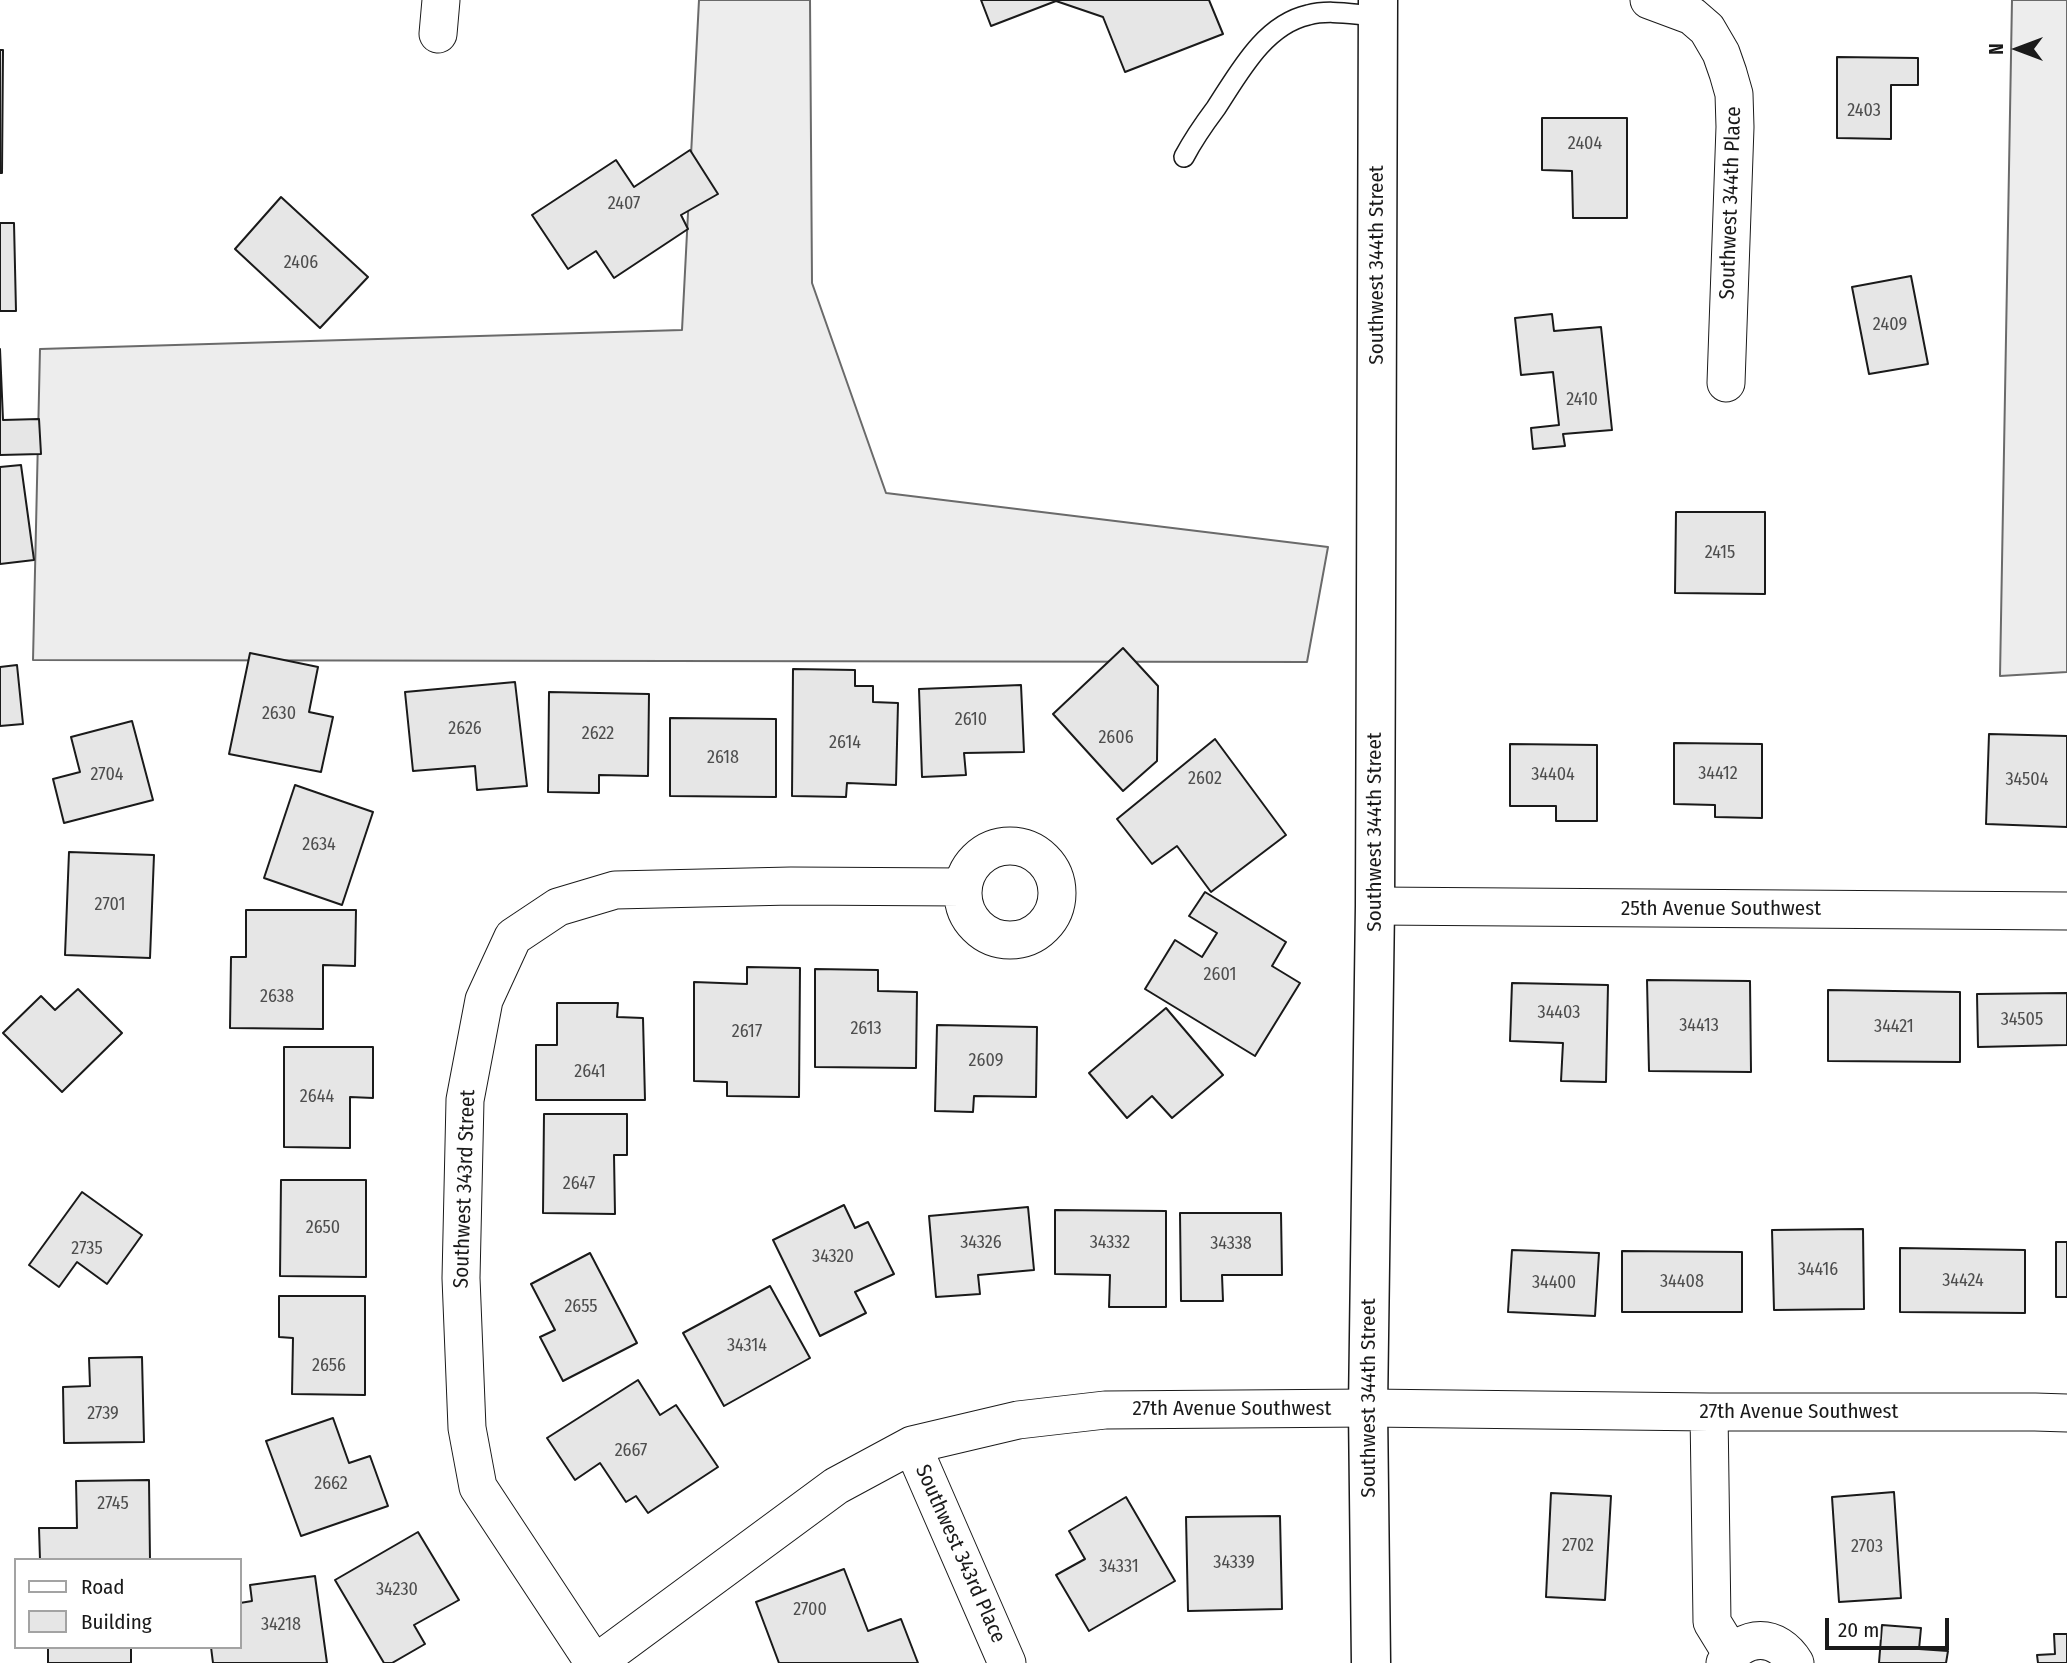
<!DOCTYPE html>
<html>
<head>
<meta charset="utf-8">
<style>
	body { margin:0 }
	#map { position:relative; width:2067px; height:1663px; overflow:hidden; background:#fff; font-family:"Fira Sans Condensed",sans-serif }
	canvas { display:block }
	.legend { position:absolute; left:14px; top:1558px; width:228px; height:91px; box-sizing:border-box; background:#fff; border:2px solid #a3a3a3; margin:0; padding:9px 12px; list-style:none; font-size:21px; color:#1a1a1a }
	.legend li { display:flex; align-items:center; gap:14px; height:35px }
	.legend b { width:35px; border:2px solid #a3a3a3 }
	.north { position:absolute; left:1983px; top:14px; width:70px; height:70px; -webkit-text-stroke:5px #fff; paint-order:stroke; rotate:270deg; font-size:19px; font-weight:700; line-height:28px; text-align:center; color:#1a1a1a }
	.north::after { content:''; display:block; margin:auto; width:24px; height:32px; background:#1a1a1a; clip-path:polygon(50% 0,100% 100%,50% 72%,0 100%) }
	.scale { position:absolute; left:1825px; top:1618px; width:124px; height:32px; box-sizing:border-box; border:4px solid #1a1a1a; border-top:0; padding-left:9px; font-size:21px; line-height:24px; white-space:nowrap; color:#1a1a1a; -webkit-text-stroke:5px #fff; paint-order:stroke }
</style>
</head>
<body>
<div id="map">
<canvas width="2067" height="1663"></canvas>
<ul class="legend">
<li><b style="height:9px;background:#fff"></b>Road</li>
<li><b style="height:19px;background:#e6e6e6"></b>Building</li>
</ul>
<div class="north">N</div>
<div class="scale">20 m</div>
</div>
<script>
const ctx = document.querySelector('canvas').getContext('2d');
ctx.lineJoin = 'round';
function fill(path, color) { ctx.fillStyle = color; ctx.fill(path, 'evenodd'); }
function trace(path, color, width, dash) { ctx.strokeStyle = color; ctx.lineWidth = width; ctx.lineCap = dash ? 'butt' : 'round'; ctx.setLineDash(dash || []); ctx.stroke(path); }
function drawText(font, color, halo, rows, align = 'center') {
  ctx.font = font + ' "Fira Sans Condensed",sans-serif'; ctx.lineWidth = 5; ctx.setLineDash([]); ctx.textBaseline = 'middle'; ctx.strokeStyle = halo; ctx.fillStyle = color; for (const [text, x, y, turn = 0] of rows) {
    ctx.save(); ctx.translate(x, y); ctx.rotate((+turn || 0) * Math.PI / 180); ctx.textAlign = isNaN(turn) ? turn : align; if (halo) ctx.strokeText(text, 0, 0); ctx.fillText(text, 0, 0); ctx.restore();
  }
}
const built = new Path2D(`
	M699,0H810L812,283L886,493L1328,547L1307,662L33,660L40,349L682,330Z
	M2012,0H2067V672L2000,676Z`);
fill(built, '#ededed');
trace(built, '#6a6a6a', 2);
const building = new Path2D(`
	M981,0H1209L1223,34L1125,72L1103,17L1056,1L991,26Z
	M0,50H3L2,173H0Z
	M1837,57L1918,58V85H1891V139L1837,138Z
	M1542,118H1627V218H1573L1572,171L1542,170Z
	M690,150L718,194L681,215L688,229L614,278L596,251L568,269L532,215L616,160L634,187Z
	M281,197L368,277L320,328L235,249Z
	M0,223H14L16,311H0Z
	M1911,276L1928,364L1869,374L1852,287Z
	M1552,314L1554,331L1601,327L1612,430L1563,434L1565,446L1533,449L1531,428L1559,425L1553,372L1521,375L1515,318Z
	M0,349L3,420L39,419L41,454L0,455Z
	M21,465L34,560L0,564V467Z
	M1676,512H1765V594L1675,593Z
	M1123,648L1158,686L1157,761L1123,791L1053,714Z
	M250,653L318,667L309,712L333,717L321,772L229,754Z
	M17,665L23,724L0,726V667Z
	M793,669L855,670V686H873V702L898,703L896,785L847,783L846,797L792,796Z
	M515,682L527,786L477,790L475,766L413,771L405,692Z
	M1021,685L1024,752L964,753L966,775L922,777L919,689Z
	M549,692L649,694L648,776L599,775V793L548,792Z
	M670,718L776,719V797L670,796Z
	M132,721L153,800L64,823L53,779L80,772L71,737Z
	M1989,734L2067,736V827L1986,824Z
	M1215,739L1286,835L1211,892L1177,846L1152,864L1117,819Z
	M1674,743L1762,744V818L1715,817V805L1674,804Z
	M1510,744L1597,745V821H1556V806H1510Z
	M295,785L373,812L342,905L264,878Z
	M69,852L154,855L150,958L65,955Z
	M1205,892L1286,942L1272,966L1300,983L1255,1056L1145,989L1175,940L1202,957L1217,933L1189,916Z
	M246,910H356L355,966L323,965V1029L230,1028L231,957H246Z
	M747,967L800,968L799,1097L727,1096V1082L694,1081V982L747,984Z
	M815,969L878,970V991L917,992L916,1068L815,1067Z
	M1647,980L1750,981L1751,1072L1649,1071Z
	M1512,983L1608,985L1606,1082L1561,1081L1563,1043L1510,1041Z
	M78,989L122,1033L62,1092L3,1033L41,996L55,1010Z
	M1828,990L1960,992V1062L1828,1061Z
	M2067,993V1045L1978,1047L1977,994Z
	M557,1003H618L617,1017L643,1018L645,1100H536V1045H557Z
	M1166,1008L1223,1075L1172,1118L1152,1096L1127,1118L1089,1073Z
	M937,1025L1037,1027L1036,1097L974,1096L973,1112L935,1111Z
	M284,1047H373V1098L350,1097V1148L284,1147Z
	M544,1114H627V1155H614L615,1214L543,1213Z
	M281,1180H366V1277L280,1276Z
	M82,1192L142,1235L107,1284L77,1262L59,1287L29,1265Z
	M844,1205L855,1228L868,1222L894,1274L855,1292L866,1313L820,1336L773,1240Z
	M1028,1207L1034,1270L978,1275L980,1294L936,1297L929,1216Z
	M1055,1210L1166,1211V1307H1109L1110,1275L1055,1274Z
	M1180,1213H1281L1282,1275H1222L1223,1301H1181Z
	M1863,1229L1864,1309L1774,1310L1772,1230Z
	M2056,1242H2067V1297H2056Z
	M1900,1248L2025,1250V1313L1900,1312Z
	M1512,1250L1599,1253L1595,1316L1508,1312Z
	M1622,1251L1742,1252V1312H1622Z
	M590,1253L637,1343L563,1381L540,1337L555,1330L531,1284Z
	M770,1286L810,1358L724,1406L683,1333Z
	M279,1296H365V1395L292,1394L293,1338L279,1337Z
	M142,1357L144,1442L64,1443L63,1387L90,1386L89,1358Z
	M638,1380L660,1415L676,1405L718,1467L648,1513L636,1496L626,1502L600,1463L575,1480L547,1438Z
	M333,1418L349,1463L370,1456L388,1506L301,1536L266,1441Z
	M149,1480L150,1560H40L39,1528H77L76,1481Z
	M1894,1492L1901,1598L1839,1602L1832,1497Z
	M1551,1493L1611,1496L1605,1600L1546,1597Z
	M1126,1497L1175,1581L1089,1631L1056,1575L1085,1559L1069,1531Z
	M1280,1516L1282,1609L1188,1611L1186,1517Z
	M418,1532L459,1600L414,1625L425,1644L392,1663H384L335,1580Z
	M844,1569L868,1631L901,1619L918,1663H779L756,1602Z
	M315,1576L327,1663H213L211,1647H240V1603L252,1601L250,1585Z
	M1882,1625L1921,1628L1919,1649L1948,1651L1946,1663H1879Z
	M2054,1634H2067V1663H2038L2037,1655L2055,1654Z
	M48,1647H131V1663H48Z`);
fill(building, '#e6e6e6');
trace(building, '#1a1a1a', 2);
const service = new Path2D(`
	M1184,157C1193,140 1204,124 1216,108C1239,73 1264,25 1308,15C1330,9 1356,15 1378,16`);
const minor = new Path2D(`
	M1649,0L1692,16L1707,29L1721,53L1728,73L1734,94L1735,127L1726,383
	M438,34L441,0
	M963 893a47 47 0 1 1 94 0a47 47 0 1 1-94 0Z
	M1375,906L2067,911
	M1709,1412L1712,1622L1731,1653
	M912,1445L1007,1663
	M594,1663L478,1487L467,1428L461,1278L465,1100L484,1000L513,937L558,907L615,890L791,886L962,887
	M596,1663L836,1486L912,1445L1018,1420L1105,1410L1368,1408L1709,1412H2035L2067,1413
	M1725,1663C1744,1633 1777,1633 1795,1663`);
const tertiary = new Path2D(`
	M1371,1663L1368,1408L1375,906L1378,0`);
trace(service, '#1a1a1a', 22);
trace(minor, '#1a1a1a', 39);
trace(tertiary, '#1a1a1a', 41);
trace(service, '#fff', 19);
trace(minor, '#fff', 37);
trace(tertiary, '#fff', 38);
drawText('18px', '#4d4d4d', null, [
	["2403",1864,111],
	["2404",1585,144],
	["2407",624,204],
	["2406",301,263],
	["2409",1890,325],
	["2410",1582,400],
	["2415",1720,553],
	["2630",279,714],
	["2610",971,720],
	["2626",465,729],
	["2622",598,734],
	["2606",1116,738],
	["2614",845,743],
	["2618",723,758],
	["34412",1718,774],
	["2704",107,775],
	["34404",1553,775],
	["2602",1205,779],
	["34504",2027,780],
	["2634",319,845],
	["2701",110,905],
	["2601",1220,975],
	["2638",277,997],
	["34403",1559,1013],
	["34505",2022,1020],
	["34413",1699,1026],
	["34421",1894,1027],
	["2613",866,1029],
	["2617",747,1032],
	["2609",986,1061],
	["2641",590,1072],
	["2644",317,1097],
	["2647",579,1184],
	["2650",323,1228],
	["34326",981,1243],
	["34332",1110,1243],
	["34338",1231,1244],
	["2735",87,1249],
	["34320",833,1257],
	["34416",1818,1270],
	["34424",1963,1281],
	["34408",1682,1282],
	["34400",1554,1283],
	["2655",581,1307],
	["34314",747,1346],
	["2656",329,1366],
	["2739",103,1414],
	["2667",631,1451],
	["2662",331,1484],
	["2745",113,1504],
	["2702",1578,1546],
	["2703",1867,1547],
	["34339",1234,1563],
	["34331",1119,1567],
	["34230",397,1590],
	["2700",810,1610],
	["34218",281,1625]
]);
drawText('21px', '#1a1a1a', '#fff', [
	["Southwest 344th Place",1731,203,-88],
	["Southwest 344th Street",1377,265,-90],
	["Southwest 344th Street",1375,832,-90],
	["25th Avenue Southwest",1721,909],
	["Southwest 343rd Street",465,1189,-88],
	["Southwest 344th Street",1369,1398,-90],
	["27th Avenue Southwest",1232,1409],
	["27th Avenue Southwest",1799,1412],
	["Southwest 343rd Place",960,1554,66]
]);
</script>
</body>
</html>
